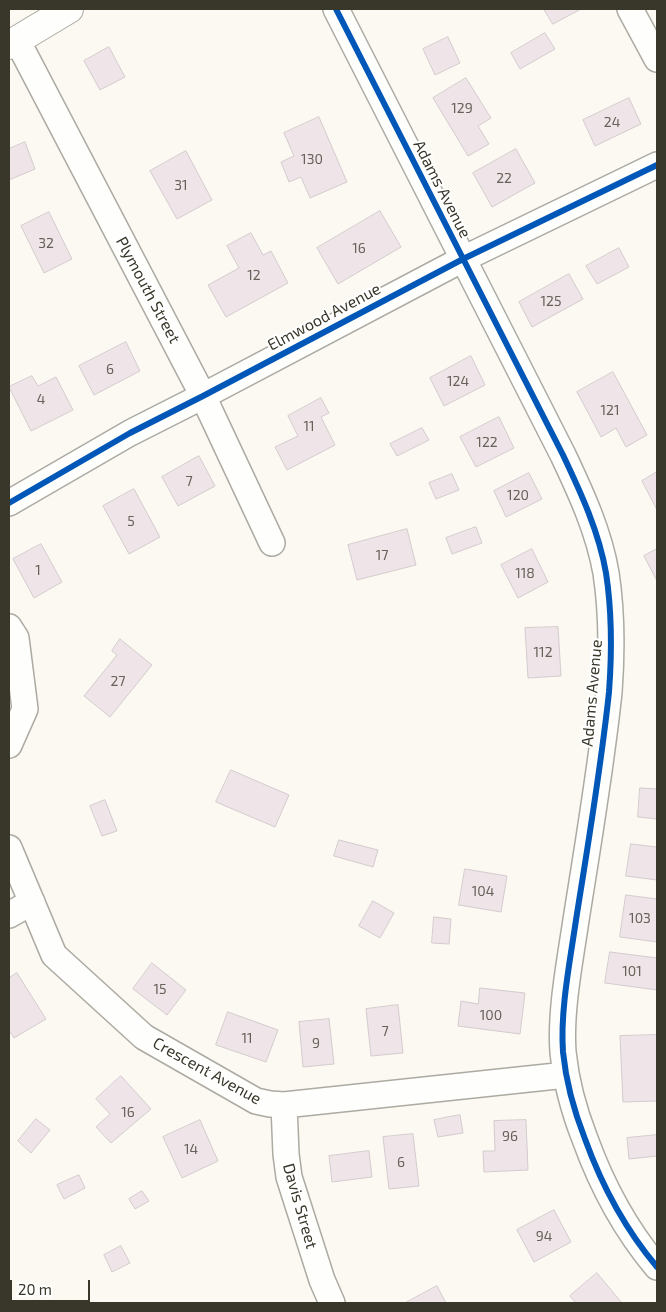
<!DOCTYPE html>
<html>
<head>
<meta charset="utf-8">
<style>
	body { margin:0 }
	#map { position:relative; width:666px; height:1312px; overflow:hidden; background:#fbf9f2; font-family:"Exo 2",sans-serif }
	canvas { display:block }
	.frame { position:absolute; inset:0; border:10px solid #393729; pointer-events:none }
	.scale { position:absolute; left:10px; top:1280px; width:80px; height:22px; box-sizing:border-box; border:2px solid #393729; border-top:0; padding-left:6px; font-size:15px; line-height:18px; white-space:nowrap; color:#393729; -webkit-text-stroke:4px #fff; paint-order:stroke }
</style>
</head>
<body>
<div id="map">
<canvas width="666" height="1312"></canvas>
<div class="frame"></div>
<div class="scale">20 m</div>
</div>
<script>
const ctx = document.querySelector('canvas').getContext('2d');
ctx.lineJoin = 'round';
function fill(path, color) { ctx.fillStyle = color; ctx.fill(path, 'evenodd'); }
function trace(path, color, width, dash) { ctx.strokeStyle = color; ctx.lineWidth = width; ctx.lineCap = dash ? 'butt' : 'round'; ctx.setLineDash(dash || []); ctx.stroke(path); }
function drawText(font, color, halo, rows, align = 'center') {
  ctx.font = font + ' "Exo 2",sans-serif'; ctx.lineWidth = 4; ctx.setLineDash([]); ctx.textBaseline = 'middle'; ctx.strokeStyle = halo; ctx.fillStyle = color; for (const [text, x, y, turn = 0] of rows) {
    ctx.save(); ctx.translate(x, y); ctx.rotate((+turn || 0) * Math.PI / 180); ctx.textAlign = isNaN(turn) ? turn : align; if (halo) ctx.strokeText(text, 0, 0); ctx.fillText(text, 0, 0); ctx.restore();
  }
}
const building = new Path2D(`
	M544,9H581L553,24Z
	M545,33L555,49L520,69L511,53Z
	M448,37L460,63L435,75L423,49Z
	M109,47L125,77L100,90L84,61Z
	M466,78L491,118L478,126L489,144L468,156L433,98Z
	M629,98L641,124L595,146L583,120Z
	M319,117L347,182L310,198L301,177L289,182L281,162L294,156L284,133Z
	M25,142L35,169L9,180V149Z
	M516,149L535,183L492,207L473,173Z
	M186,151L212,200L177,219L150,171Z
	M380,211L401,247L338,284L317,248Z
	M49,212L72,259L44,273L21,226Z
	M251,233L263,255L271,251L288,283L226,317L208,285L239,268L227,246Z
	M619,248L629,267L597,284L586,266Z
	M569,274L583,299L532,327L519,302Z
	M126,342L140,371L94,395L79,366Z
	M471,356L485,385L444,406L430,378Z
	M613,372L647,435L626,447L616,428L601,437L577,392Z
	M32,376L38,386L56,377L73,410L31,431L9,387Z
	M321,398L329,413L321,417L335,445L287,470L275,447L298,436L288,416Z
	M499,417L514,448L476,467L460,437Z
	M422,428L429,440L397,456L390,444Z
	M199,456L215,486L178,506L162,477Z
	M657,472V510L642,481Z
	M529,473L542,499L506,517L494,491Z
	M452,474L459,490L436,499L429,483Z
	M134,489L160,537L129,554L103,506Z
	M476,527L482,543L452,554L446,538Z
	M407,529L416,565L357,580L348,545Z
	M41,544L62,582L34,598L13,559Z
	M532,549L548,582L518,598L501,565Z
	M657,549V581L644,556Z
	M558,627L561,676L528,678L525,628Z
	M120,639L152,665L110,717L84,696L117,655L112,651Z
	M231,770L289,795L275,827L216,802Z
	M640,788L657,789V819L638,817Z
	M105,800L117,831L102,836L90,806Z
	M339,840L378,850L373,867L334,856Z
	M631,844L657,847V880L626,876Z
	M465,869L507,876L501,912L459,905Z
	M626,895L657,899V942L620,937Z
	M373,901L394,913L380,938L359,926Z
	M434,917L451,919L449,944L432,943Z
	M610,952L657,958V990L605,983Z
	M152,963L186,990L167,1015L133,989Z
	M17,973L46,1019L14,1038L9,1030V978Z
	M480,988L525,993L520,1034L458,1026L461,1001L478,1004Z
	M398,1005L403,1053L371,1056L366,1009Z
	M228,1012L278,1030L266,1062L216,1045Z
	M329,1019L334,1064L303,1067L299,1022Z
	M657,1035V1101L623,1102L620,1036Z
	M121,1076L151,1109L111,1143L96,1127L110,1114L96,1099Z
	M460,1115L463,1133L438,1137L434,1120Z
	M36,1119L50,1130L31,1153L18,1141Z
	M200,1120L218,1161L182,1178L163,1137Z
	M526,1120L528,1170L484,1172L483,1151H495L494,1121Z
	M413,1134L419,1186L389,1189L383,1137Z
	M657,1135V1156L629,1159L627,1138Z
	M369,1151L372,1177L332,1182L329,1156Z
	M79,1175L85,1188L64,1199L57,1185Z
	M142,1191L149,1201L135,1209L129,1199Z
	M554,1210L571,1242L534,1262L517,1230Z
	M121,1246L130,1263L112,1272L104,1255Z
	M597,1273L622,1303H576L570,1296Z
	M437,1286L446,1303H405Z`);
fill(building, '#efe4e8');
trace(building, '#d3cbcd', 1);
const street = new Path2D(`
	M336,9L563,455C581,493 599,532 606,573C612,612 612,652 609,692C601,768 588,844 576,920C570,961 560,1011 563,1052C566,1082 574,1111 585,1139C602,1186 625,1229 657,1267
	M630,9L657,59
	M17,40L203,396L272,543
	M9,503L130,433L203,396L463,259L657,165
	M9,627L16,638L25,709L9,745
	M9,848L54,955L144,1037L256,1101L270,1104L284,1105L566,1075
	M9,915L32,902
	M284,1105L286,1154L289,1177L322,1280L332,1303`);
const secondary = new Path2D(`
	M9,45L69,9`);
trace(street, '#acaaa1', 28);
trace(secondary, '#acaaa1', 30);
trace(street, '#fefefd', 25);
trace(secondary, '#fefefd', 28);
trace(new Path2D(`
	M336,9L563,455C581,493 599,532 606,573C612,612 612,652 609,692C601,768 588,844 576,920C570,961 560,1011 563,1052C566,1082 574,1111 585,1139C602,1186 625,1229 657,1267
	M9,503L130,433L203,396L463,259L657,165`), '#0057b8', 6);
drawText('14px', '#666259', null, [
	["129",462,108],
	["24",612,122],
	["130",312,159],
	["22",504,178],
	["31",181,185],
	["32",46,243],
	["16",359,248],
	["12",254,275],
	["125",551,301],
	["6",110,369],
	["124",458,381],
	["4",41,399],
	["121",610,410],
	["11",309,426],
	["122",487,442],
	["7",189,481],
	["120",518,495],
	["5",131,521],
	["17",382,555],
	["1",38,570],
	["118",525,573],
	["112",543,652],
	["27",118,681],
	["104",483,891],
	["103",640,918],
	["101",632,971],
	["15",160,989],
	["100",491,1015],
	["7",385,1031],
	["11",247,1038],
	["9",316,1043],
	["16",128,1112],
	["96",510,1136],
	["14",191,1149],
	["6",401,1162],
	["94",544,1236]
]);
drawText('16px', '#393729', '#fff', [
	["Adams Avenue",442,189,63],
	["Plymouth Street",148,290,62],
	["Elmwood Avenue",324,317,-28],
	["Adams Avenue",592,693,-85],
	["Crescent Avenue",207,1071,29],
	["Davis Street",300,1206,74]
]);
</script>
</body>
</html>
